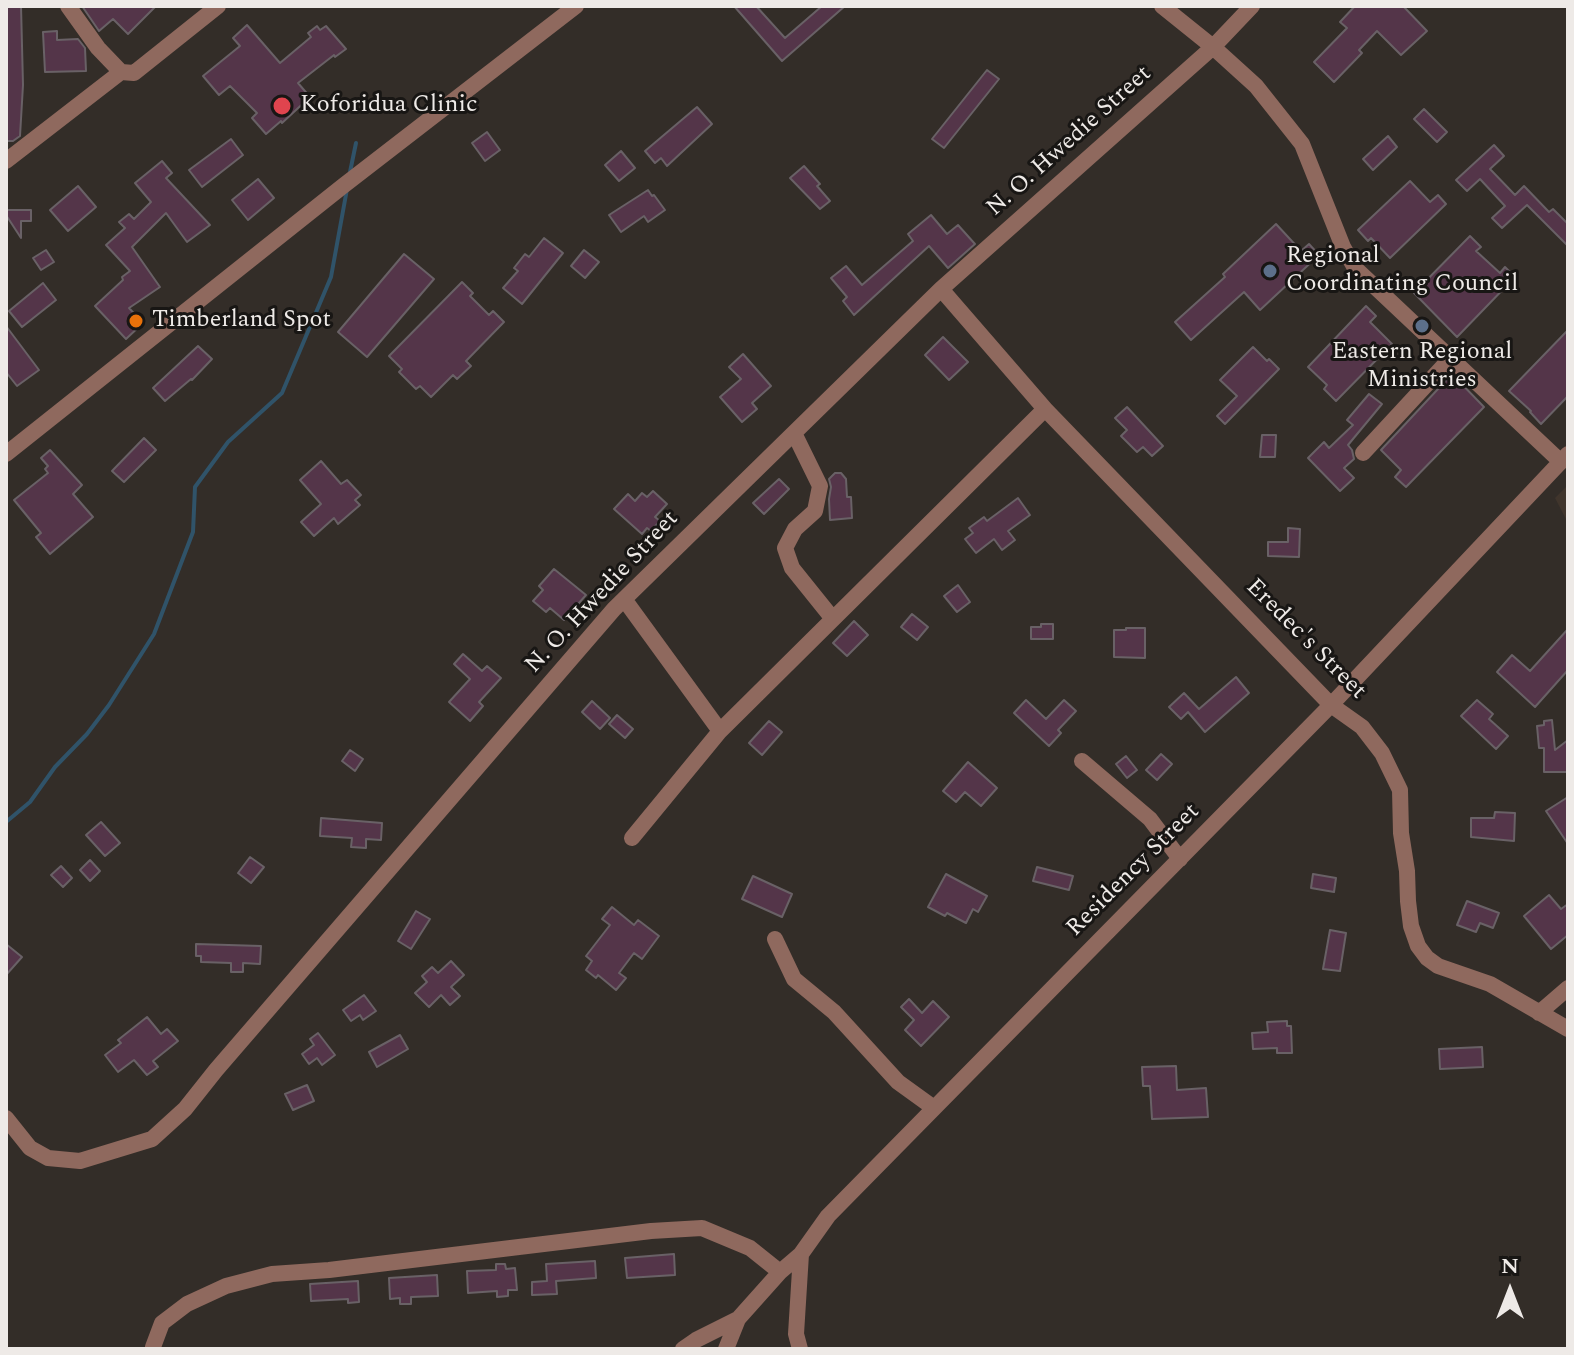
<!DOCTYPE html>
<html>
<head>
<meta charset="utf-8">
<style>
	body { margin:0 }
	#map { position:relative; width:1574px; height:1355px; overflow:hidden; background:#332d28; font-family:Spectral,serif }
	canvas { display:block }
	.frame { position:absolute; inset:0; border:8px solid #eeeae7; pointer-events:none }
	.north { position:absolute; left:1470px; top:1251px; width:80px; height:80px; -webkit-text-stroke:6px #181614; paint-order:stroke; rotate:0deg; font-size:22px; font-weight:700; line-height:32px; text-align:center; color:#eeeae7 }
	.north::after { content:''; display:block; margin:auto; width:28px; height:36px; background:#eeeae7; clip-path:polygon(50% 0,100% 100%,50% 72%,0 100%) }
</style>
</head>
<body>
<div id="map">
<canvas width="1574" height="1355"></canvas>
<div class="frame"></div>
<div class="north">N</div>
</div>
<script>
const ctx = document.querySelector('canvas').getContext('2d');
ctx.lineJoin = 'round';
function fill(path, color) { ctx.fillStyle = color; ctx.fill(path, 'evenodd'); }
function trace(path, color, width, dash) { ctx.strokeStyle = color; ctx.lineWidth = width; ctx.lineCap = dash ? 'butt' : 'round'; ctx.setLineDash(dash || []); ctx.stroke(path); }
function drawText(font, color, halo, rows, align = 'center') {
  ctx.font = font + ' Spectral,serif'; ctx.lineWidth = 6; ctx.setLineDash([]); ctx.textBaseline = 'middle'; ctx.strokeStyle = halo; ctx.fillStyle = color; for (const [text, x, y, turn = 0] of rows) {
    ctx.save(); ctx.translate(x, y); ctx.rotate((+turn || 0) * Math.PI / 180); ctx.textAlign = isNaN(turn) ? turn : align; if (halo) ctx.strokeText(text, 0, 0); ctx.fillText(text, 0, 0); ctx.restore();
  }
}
fill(new Path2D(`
	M1568,485V523L1555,498Z`), '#40352c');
trace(new Path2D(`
	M350,172L356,143
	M6,822L30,802L55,767L87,734L109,705L154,634L193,532L195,487L228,442L282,393L331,277L347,189`), '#305369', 4);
const building = new Path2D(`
	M21,6L23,85L20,136L13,141H6V7Z
	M82,6H156L128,34L113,19L99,31Z
	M734,6H756L785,38L822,6H845L782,61Z
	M1355,6H1403L1427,31L1401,55L1377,31L1359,50L1362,53L1334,82L1314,62L1347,28L1340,22Z
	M247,25L280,63L311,37L308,33L317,26L320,30L326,26L346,49L335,57L334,55L298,83L310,97L282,123L281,121L266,134L252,118L257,113L230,86L219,95L203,76L240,46L233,38Z
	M57,31V40L78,39L85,48L86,71L45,72L43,32Z
	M987,70L999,79L944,148L932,139Z
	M697,107L712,124L667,166L661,158L655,163L645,151Z
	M1424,109L1447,132L1437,142L1414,119Z
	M487,132L500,150L485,161L472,143Z
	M1388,136L1397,147L1373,170L1363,159Z
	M231,139L243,155L202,187L189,170Z
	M1494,145L1504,156L1490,169L1515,195L1524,186L1549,212L1553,209L1568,224V246L1527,205L1502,228L1492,218L1505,206L1480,179L1467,191L1456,180Z
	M621,151L635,168L619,181L605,165Z
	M162,161L172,173L166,178L210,225L187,242L166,213L132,247L160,287L129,308L143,323L126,339L95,306L123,280L122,277L130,271L106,245L125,228L119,222L129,214L134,219L151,202L135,183Z
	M804,166L820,184L817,186L830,201L820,209L790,178Z
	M258,179L274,198L248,220L232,200Z
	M1410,181L1430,202L1438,195L1446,204L1390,258L1371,238L1368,241L1358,230Z
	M78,186L96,207L68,231L50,210Z
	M648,190L652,196L654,195L665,210L648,222L644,216L621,232L609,215Z
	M6,210H31V221H21V238L6,215Z
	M931,215L947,234L958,225L975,244L948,268L929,246L854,315L843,301L847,297L831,278L846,266L862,285L913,241L908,234Z
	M1276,224L1301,251L1309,244L1319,255L1260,310L1244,292L1191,340L1175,322L1225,277L1223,274Z
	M1470,236L1481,247L1476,251L1500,273L1505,267L1515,277L1457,337L1414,293Z
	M544,238L563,253L522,304L503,288L518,271L514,268L525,254L529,257Z
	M46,250L54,262L41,270L33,258Z
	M584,250L599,262L585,278L571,266Z
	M404,254L434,279L367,357L338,332Z
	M462,282L473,293L470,296L489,315L493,311L504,322L466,361L471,366L457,379L453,375L431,397L420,386L416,389L399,372L402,369L389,356Z
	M43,283L56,300L22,327L9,311Z
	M1366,306L1376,316L1370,322L1392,344L1336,401L1324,389L1327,385L1308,367Z
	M6,326L39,370L17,386L6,372Z
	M1568,330V396L1541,424L1530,412L1531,411L1509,391Z
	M943,337L968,362L949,380L925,355Z
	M198,346L212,359L192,380L191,379L165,401L153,388Z
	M1253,347L1267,361L1269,359L1279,369L1225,424L1217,416L1237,396L1220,380Z
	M743,354L771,386L752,403L757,409L742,422L720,397L741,379L729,367Z
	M1452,374L1484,407L1406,487L1395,477L1401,470L1381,450Z
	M1369,394L1382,404L1348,445L1352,450L1354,459L1344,468L1354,478L1340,491L1308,458L1324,442L1329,448L1353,425L1347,420Z
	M1127,407L1163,446L1152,456L1143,447L1137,452L1121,436L1127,430L1115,418Z
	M1262,435H1276L1275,457H1260Z
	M144,438L156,450L124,482L112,471Z
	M50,450L82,485L73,494L93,517L50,554L36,537L41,533L14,500L48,473L45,469L48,466L41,458Z
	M321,461L341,484L347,480L361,495L355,500L360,505L338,524L334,518L314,536L301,522L321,504L300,480Z
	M835,473H841L846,479L847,497H851L852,518L830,520L829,499L831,487L829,479Z
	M779,479L789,489L764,514L753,503Z
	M653,491L667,504L655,517L660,521L651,531L647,528L642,534L614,509L628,494L635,501L642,493L647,497Z
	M1018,498L1030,515L1008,531L1015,540L1002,550L994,539L976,553L965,539L973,533L969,528L984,517L987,521Z
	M1288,528L1300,529L1299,557L1268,556V542H1288Z
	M554,569L586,595L564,620L550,608L546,612L533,601L543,590L539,586Z
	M958,585L970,602L957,612L944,596Z
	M912,614L928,627L917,640L901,627Z
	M854,621L868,635L847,656L833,643Z
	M1041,624H1053V639H1031V627H1041Z
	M1126,628H1145V658L1114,657V630H1126Z
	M1568,629V670L1535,707L1497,672L1512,655L1530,671Z
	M463,654L482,671L487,666L501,678L479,702L483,706L470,721L449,702L470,679L454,664Z
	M1236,677L1249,693L1205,732L1188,712L1181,719L1169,707L1184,693L1199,709Z
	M1026,700L1046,719L1064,700L1076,711L1058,730L1061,733L1049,746L1014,713Z
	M1477,700L1493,714L1489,719L1508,736L1496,749L1461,716Z
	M592,701L610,718L600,729L582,712Z
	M617,715L633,729L625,738L609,724Z
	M1552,720L1555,750L1568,740V772H1544V748H1539L1537,726L1544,725V721Z
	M769,721L782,732L762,755L749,743Z
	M350,750L363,759L355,771L342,761Z
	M1161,754L1172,764L1157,780L1146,770Z
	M1126,756L1137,770L1127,778L1116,764Z
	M968,762L997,788L981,806L965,792L956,802L943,791Z
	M1568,797V844L1546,811Z
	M1495,812L1515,813L1514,841L1471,837V818H1494Z
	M321,818L382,823L381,840L366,839V848L351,847L352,838L320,836Z
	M101,822L120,843L105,856L86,835Z
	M250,857L264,867L251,883L238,873Z
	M90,860L100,871L90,881L80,870Z
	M61,866L72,878L63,887L51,875Z
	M1037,867L1073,876L1069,890L1033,881Z
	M946,874L987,896L978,912L973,909L966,923L947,913L945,916L928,907Z
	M1313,874L1336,878L1334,892L1311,888Z
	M753,876L792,894L782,917L742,899Z
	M1549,895L1561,909L1568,904V935L1551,949L1524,916Z
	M1467,901L1499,913L1493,928L1480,923L1476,932L1457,925Z
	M612,907L634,925L638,920L659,936L642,959L634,953L619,973L626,978L616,990L598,975L596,978L586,970L592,961L586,956L610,925L602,919Z
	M416,911L430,919L411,949L398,941Z
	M1330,930L1346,933L1340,971L1323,969Z
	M6,944L22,957L6,975Z
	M196,944L261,946L260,964L243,963V972H231V963L201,962V956H196Z
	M451,961L464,975L451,987L460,996L450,1005L441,995L429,1007L415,993L427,982L422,976L432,967L438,973Z
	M364,995L376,1011L363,1020L360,1015L351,1021L343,1010Z
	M909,999L922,1013L933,1001L949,1017L921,1046L905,1030L914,1020L901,1007Z
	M147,1017L161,1034L167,1029L178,1041L153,1061L158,1067L147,1075L134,1060L118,1072L105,1055L121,1043L118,1040Z
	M1287,1021V1026H1291L1292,1053H1277V1048L1253,1049L1252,1033L1268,1032L1267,1022Z
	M318,1033L335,1055L322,1065L317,1058L309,1064L302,1054L314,1045L310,1039Z
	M400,1035L408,1049L377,1067L369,1052Z
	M1482,1047L1483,1067L1440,1069L1439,1049Z
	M1176,1066L1177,1090L1206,1088L1208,1117L1152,1119L1150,1086H1143L1142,1067Z
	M307,1085L314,1101L293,1110L285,1094Z
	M674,1254L675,1275L627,1278L625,1258Z
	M595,1261L596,1278L556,1281L557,1294L532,1295V1282L547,1281L546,1264Z
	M496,1264H505L506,1269L515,1268L517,1290H508V1296L497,1297V1291L468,1293L467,1271L496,1270Z
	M437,1275L438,1296L411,1297V1304H400V1298L390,1299L389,1278Z
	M358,1281L359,1302L348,1303V1299L311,1301L310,1284Z`);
fill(building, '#543549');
trace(building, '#696166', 2);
trace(new Path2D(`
	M68,6L98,48L121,72L134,73L218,6
	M1162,6L1213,47L1256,86L1302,144L1343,247L1355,268L1561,462
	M6,161L121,72
	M941,289L1045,409L1331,705L1362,727L1382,753L1400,790L1401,833L1407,871L1408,901L1411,926L1418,946L1427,958L1438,966L1490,984L1568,1029
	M794,433L820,486L815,511L795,529L785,548L792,568L833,619
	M1363,453L1450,359
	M6,454L343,186L576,6
	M624,599L720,731
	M1082,761L1150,819L1180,859
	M632,838L720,731L1045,409
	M775,939L794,979L834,1012L898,1082L934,1108
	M1539,1013L1568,988
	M6,1118L30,1148L48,1158L80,1161L152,1139L185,1109L216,1070L614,609L941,289L1213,47L1252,6
	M153,1347L162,1323L187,1304L226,1286L272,1274L329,1270L651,1231L702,1228L750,1248L780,1272
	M683,1349L696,1340L738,1319L780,1272L801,1254
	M726,1349L738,1319
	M800,1349L796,1334L801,1254L828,1216L1331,705L1568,454`), '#8f695e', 16);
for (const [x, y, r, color] of [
	[282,106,10,"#e0444e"],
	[1270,271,8,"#5c6f8a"],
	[136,321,8,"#e8710a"],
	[1422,326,8,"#5c6f8a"]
]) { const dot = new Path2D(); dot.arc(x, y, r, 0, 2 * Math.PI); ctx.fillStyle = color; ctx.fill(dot); trace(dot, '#181614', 3); }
drawText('24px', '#eeeae7', '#181614', [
	["Koforidua Clinic",300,106],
	["Regional",1286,257],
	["Coordinating Council",1286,285],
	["Timberland Spot",152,321],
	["Eastern Regional",1422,353,"center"],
	["Ministries",1422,381,"center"]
], 'left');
drawText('24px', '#eeeae7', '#181614', [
	["N. O. Hwedie Street",1070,142,-42],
	["N. O. Hwedie Street",603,593,-47],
	["Eredec's Street",1305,640,45],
	["Residency Street",1134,871,-45]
]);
</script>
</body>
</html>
